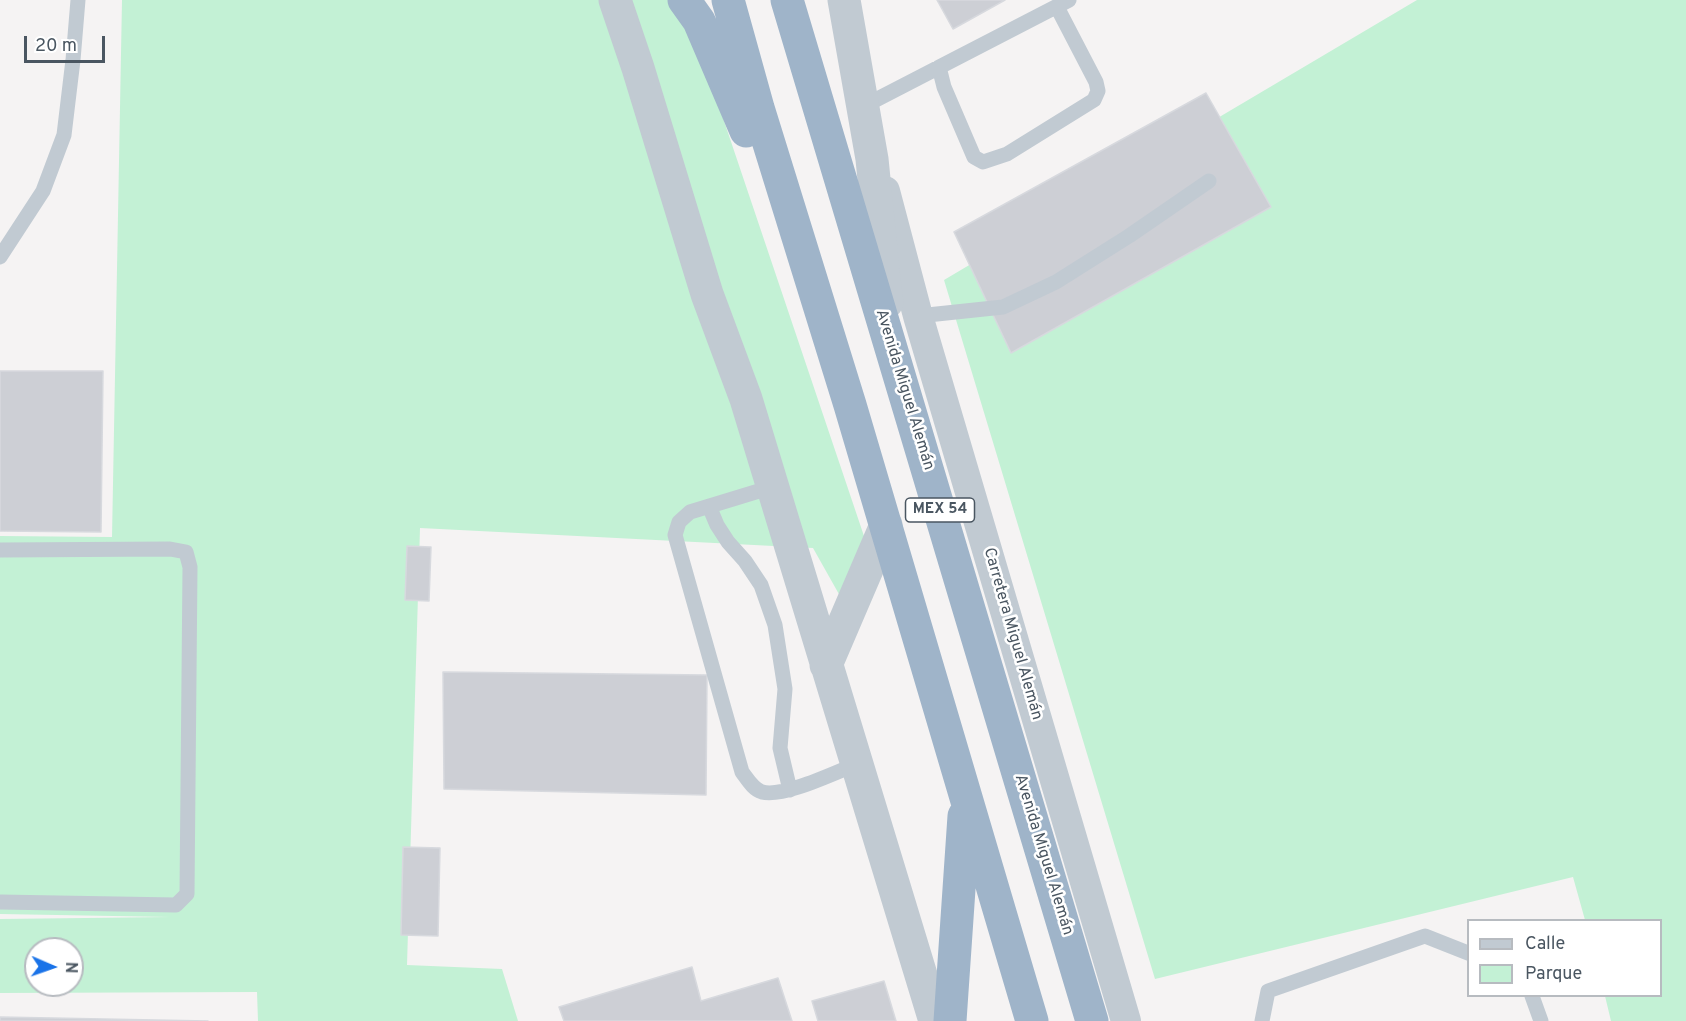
<!DOCTYPE html>
<html>
<head>
<meta charset="utf-8">
<style>
	body { margin:0 }
	#map { position:relative; width:1686px; height:1021px; overflow:hidden; background:#f5f3f3; font-family:Overpass,sans-serif }
	canvas { display:block }
	.legend { position:absolute; left:1467px; top:919px; width:195px; height:78px; box-sizing:border-box; background:#fff; border:2px solid #b7bbc0; margin:0; padding:8px 10px; list-style:none; font-size:18px; color:#4a5661 }
	.legend li { display:flex; align-items:center; gap:12px; height:30px }
	.legend b { width:30px; border:2px solid #b7bbc0 }
	.north { position:absolute; left:24px; top:937px; width:60px; height:60px; box-sizing:border-box; background:#fff; border:2px solid #b7bbc0; border-radius:50%; rotate:92deg; font-size:16px; font-weight:700; line-height:24px; text-align:center; color:#4a5661 }
	.north::after { content:''; display:block; margin:auto; width:21px; height:27px; background:#1a73e8; clip-path:polygon(50% 0,100% 100%,50% 72%,0 100%) }
	.scale { position:absolute; left:24px; top:36px; width:81px; height:27px; box-sizing:border-box; border:3px solid #4a5661; border-top:0; padding-left:8px; font-size:18px; line-height:21px; white-space:nowrap; color:#4a5661; -webkit-text-stroke:4px #fff; paint-order:stroke }
</style>
</head>
<body>
<div id="map">
<canvas width="1686" height="1021"></canvas>
<ul class="legend">
<li><b style="height:8px;background:#c1cad2"></b>Calle</li>
<li><b style="height:16px;background:#c3f1d5"></b>Parque</li>
</ul>
<div class="north">N</div>
<div class="scale">20 m</div>
</div>
<script>
const ctx = document.querySelector('canvas').getContext('2d');
ctx.lineJoin = 'round';
function fill(path, color) { ctx.fillStyle = color; ctx.fill(path, 'evenodd'); }
function trace(path, color, width, dash) { ctx.strokeStyle = color; ctx.lineWidth = width; ctx.lineCap = dash ? 'butt' : 'round'; ctx.setLineDash(dash || []); ctx.stroke(path); }
function drawText(font, color, halo, rows, align = 'center') {
  ctx.font = font + ' Overpass,sans-serif'; ctx.lineWidth = 5; ctx.setLineDash([]); ctx.textBaseline = 'middle'; ctx.strokeStyle = halo; ctx.fillStyle = color; for (const [text, x, y, turn = 0] of rows) {
    ctx.save(); ctx.translate(x, y); ctx.rotate((+turn || 0) * Math.PI / 180); ctx.textAlign = isNaN(turn) ? turn : align; if (halo) ctx.strokeText(text, 0, 0); ctx.fillText(text, 0, 0); ctx.restore();
  }
}
fill(new Path2D(`
	M122,0H671L693,29L866,542L840,596L813,548L420,528L407,965L502,969L518,1021H258L257,992L0,993V919L170,917L0,914V536L112,537ZM36,949H72V985H36Z
	M1417,0H1686V1021H1611L1605,996H1660V920H1585L1573,877L1155,979L944,280Z`), '#c3f1d5');
const building = new Path2D(`
	M937,0H1005L953,29Z
	M1206,93L1271,207L1011,353L954,232Z
	M0,371H103L101,532L0,531Z
	M407,546L431,547L429,601L405,600Z
	M443,672L707,675L706,795L444,789Z
	M403,847L440,848L438,936L401,935Z
	M692,967L701,1001L778,978L792,1021H564L559,1007Z
	M884,981L896,1021H818L812,1001Z
	M0,1017L208,1021H0Z`);
fill(building, '#cdcfd5');
trace(building, '#d7d9de', 1.5);
trace(new Path2D(`
	M939,67L944,87L974,157L983,162L1007,154L1094,100L1098,91L1096,82L1057,7
	M862,107L1069,0
	M0,257L43,191L64,135L73,60L78,0
	M918,316L1003,307L1056,282L1129,236L1209,181
	M772,487L690,512L679,522L675,535L742,772C748,780 753,789 762,792C783,798 836,772 857,764
	M709,506L717,525L728,542L745,561L761,585L775,625L785,689L780,748L790,790
	M0,550L170,549L186,552L190,567L187,894L176,905L0,902
	M1532,996L1541,1021
	M1262,1021L1268,991L1425,936L1468,953`), '#c1cad2', 15);
trace(new Path2D(`
	M885,191L918,316L1126,1021`), '#c1cad2', 30);
trace(new Path2D(`
	M615,0L638,68L707,294L746,399L935,1021
	M844,0L872,159L883,270L887,302
	M826,665L886,525`), '#c1cad2', 33);
trace(new Path2D(`
	M684,0L699,21L746,131
	M728,0L758,108L850,405L1032,1021
	M787,0L1092,1021
	M950,1021L964,816`), '#9fb4c9', 33);
for (const [x, y, w] of [
	[940,510,69]
]) { const box = new Path2D(); box.roundRect(x - w / 2, y - 12, w, 24, 4.5); ctx.fillStyle = '#fff'; ctx.fill(box); trace(box, '#4a5661', 1.5); }
drawText('bold 15px', '#4a5661', null, [
	["MEX 54",940,510]
]);
drawText('16px', '#4a5661', '#fff', [
	["Avenida Miguel Alemán",904,390,73],
	["Carretera Miguel Alemán",1012,634,74],
	["Avenida Miguel Alemán",1043,855,73]
]);
</script>
</body>
</html>
